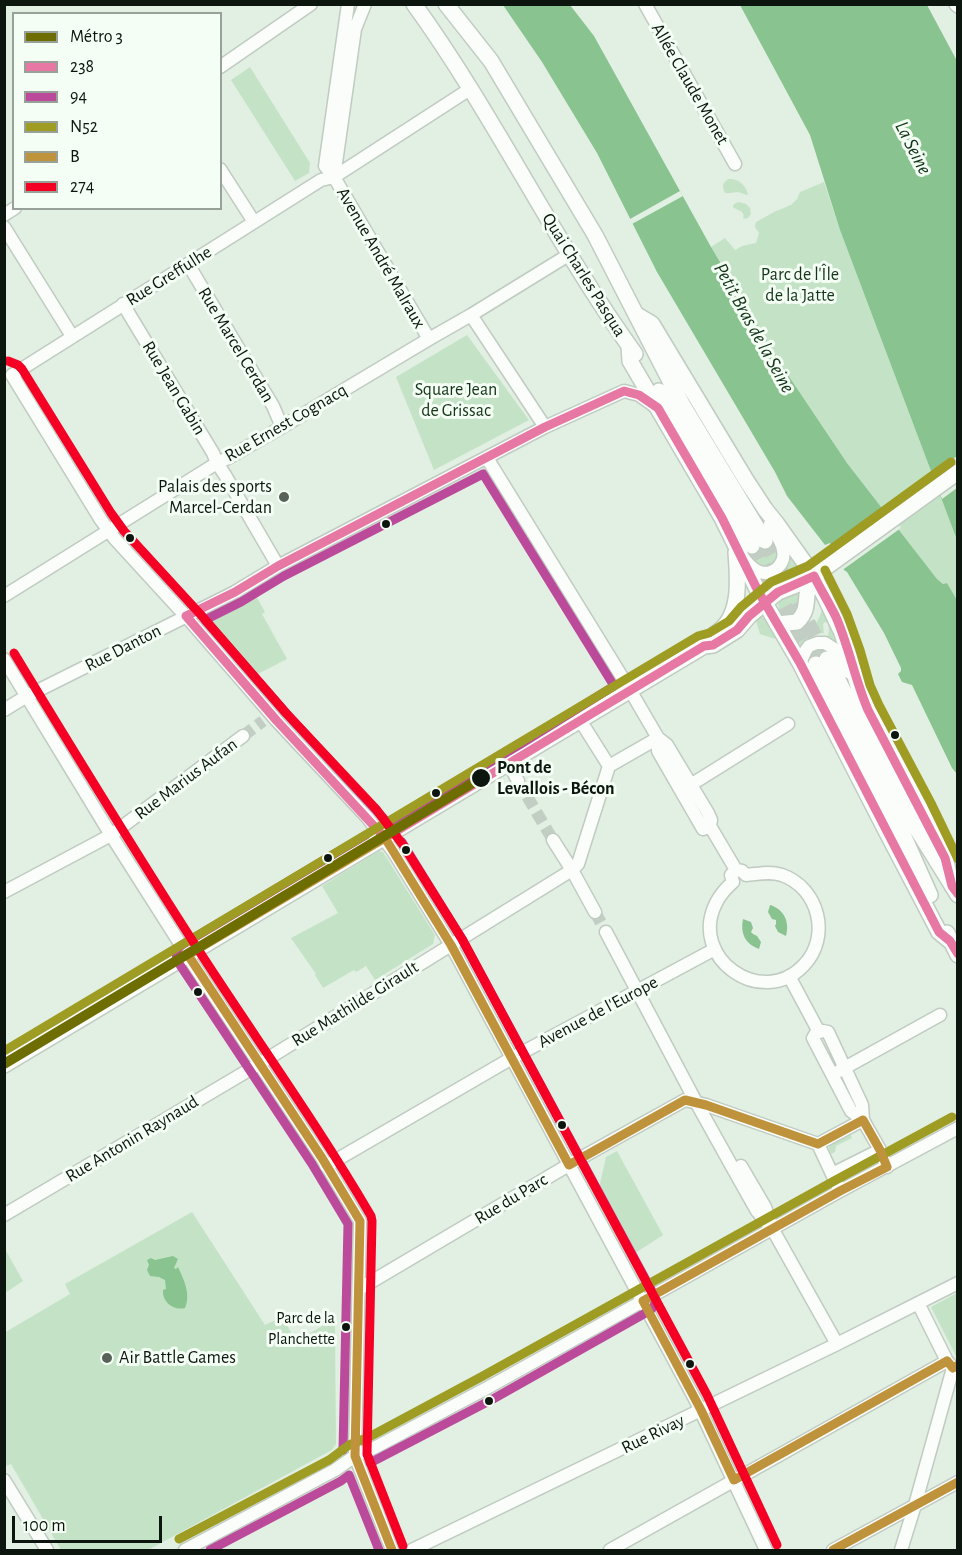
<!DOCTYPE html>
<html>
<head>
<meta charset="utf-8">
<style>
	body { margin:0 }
	#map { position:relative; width:962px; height:1555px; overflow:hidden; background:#e2efe3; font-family:"Alegreya Sans",sans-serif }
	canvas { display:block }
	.frame { position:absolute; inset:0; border:6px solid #0d160e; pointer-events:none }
	.legend { position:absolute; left:12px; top:12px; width:210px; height:198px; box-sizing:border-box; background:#f4fef4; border:2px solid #98a198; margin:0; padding:8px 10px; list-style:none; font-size:18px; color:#0d160e }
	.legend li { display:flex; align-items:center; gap:12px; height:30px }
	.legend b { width:30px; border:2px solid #98a198 }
	.scale { position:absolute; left:12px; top:1516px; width:150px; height:27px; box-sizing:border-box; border:3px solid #0d160e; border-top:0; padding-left:8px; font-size:18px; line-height:21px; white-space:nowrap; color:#0d160e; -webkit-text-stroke:4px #f4fef4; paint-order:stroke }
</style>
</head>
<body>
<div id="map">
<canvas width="962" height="1555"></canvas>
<div class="frame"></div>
<ul class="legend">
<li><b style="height:8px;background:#6e6e00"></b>Métro 3</li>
<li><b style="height:8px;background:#e777a3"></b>238</li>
<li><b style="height:8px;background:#bb4a9b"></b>94</li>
<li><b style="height:8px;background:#9e9c23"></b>N52</li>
<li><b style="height:8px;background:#be933c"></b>B</li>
<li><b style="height:8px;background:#f50024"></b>274</li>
</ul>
<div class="scale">100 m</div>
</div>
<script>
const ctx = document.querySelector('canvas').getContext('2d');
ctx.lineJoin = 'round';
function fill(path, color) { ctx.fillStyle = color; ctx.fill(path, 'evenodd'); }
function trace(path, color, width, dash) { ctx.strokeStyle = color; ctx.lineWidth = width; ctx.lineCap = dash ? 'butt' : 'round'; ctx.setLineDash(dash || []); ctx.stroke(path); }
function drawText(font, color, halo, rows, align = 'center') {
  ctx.font = font + ' "Alegreya Sans",sans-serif'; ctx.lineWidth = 6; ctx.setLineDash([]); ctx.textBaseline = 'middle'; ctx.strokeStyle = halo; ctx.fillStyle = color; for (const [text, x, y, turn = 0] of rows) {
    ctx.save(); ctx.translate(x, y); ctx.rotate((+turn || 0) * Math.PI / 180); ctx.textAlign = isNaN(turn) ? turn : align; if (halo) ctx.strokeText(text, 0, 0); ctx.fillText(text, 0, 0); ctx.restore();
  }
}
fill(new Path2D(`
	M250,67L310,163L309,173L295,181L231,80Z
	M728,179C738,178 745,184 748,194L747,195C744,194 741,193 738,192C729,192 723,198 723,184Z
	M824,182L840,230L957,540V600L947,583L943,584L937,579L847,463L786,372L711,247L725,238L735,250L742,246L756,243L759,233L755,227L756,222L774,212L791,205L797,199L800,192Z
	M739,202L746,204L750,208L751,214L748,218L743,219C746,211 738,211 733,207L734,204Z
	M467,335L529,420L434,470L396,377Z
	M773,540L780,550L777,562L765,569L752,562L749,555L764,556L772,549Z
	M788,552L799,565L767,582L762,587L758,577Z
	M800,591L801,592L797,614L784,616L780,614L778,605L781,597Z
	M255,594L265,612L262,614L287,659L252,677L209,629C208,624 208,620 212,616Z
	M823,606L836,641L834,642L827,638L829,632L828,623L825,622L823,624L824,633L813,634L810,640L800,650L793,638C811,633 818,625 823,606Z
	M760,616C769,620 773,629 777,638L775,639L760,634L755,618Z
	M379,851L383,852L435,935L433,944L375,980L366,966L356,972L354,970L323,988L315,975L316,974L291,938L338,913L322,886Z
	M849,1131L852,1138L836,1146L835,1152L831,1154L829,1149L830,1143Z
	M617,1151L663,1235L629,1257L597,1197L606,1157Z
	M192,1212L265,1325L282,1317L296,1341L329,1322L335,1326L336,1444L332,1450L148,1550H61L11,1464L6,1466L5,1464L4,1333L70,1294L65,1284Z
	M5,1249L23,1281L5,1293H4Z
	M957,1293L958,1355L956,1356L931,1307Z`), '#c4e3c6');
fill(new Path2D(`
	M503,5H570L594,36L711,247L786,372L847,463L937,579L943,584L947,583L957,600V774L952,768L912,685L902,682L898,674L901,671V668L884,633L847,572L844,570L830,543L825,545L787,496L775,472L657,272L597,153L542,62Z
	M740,5H927L957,61V540L840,230L810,135Z
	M770,905C784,909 790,922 786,936L778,932L775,926L776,924V920L772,919L768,912Z
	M743,919L751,922L753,928L751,932L753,934L757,936L761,942L759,949C745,944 740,933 743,919Z
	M173,1256L178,1259L174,1268L176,1269L178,1267C184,1280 191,1294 185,1308C174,1311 162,1302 163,1290L166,1289L165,1280L159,1277L150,1276L147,1270L149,1265L147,1260L151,1258L155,1260Z`), '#88c390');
fill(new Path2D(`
	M680,191L683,196L632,224L630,219Z
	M957,456V488L942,499L933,474Z
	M886,508L901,528L841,571L831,550Z`), '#e2efe3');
trace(new Path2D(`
	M243,736L263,721
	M518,781L553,840
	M595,912L606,932`), '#c2cec3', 12, [12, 6]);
trace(new Path2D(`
	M765,541L827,659
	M752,546L816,664`), '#c2cec3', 15, [15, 8]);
const minor = new Path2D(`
	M348,4L325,166L334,177L429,339
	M645,4L735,164
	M220,67L311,4
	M220,169L254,222
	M334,177L355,29L365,4
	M4,215L15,208
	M4,227L72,336
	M188,264L273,406L282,427
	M123,304L213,453L217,463L225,475L278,566
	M471,315L545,427
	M12,375L101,520L115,539L192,623L277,721L367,817L393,851L451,945L696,1401L766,1550
	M12,375L321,180L334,177L470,89
	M487,458L630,690L658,738V751L703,829L710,826L711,820L708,813L667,745L658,738
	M745,560C749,565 753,570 760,572C773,576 786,564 783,550C782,541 774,532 770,524
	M4,596L217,463L228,458L282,427L429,339L471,315L570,254
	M4,659L111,835L193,964L322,1158L360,1221L355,1456L392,1550
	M800,663L806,650L809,646L817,643H825L833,648L846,671L854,675
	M4,710L27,696L235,592L278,566L545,427L624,391L639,395L656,407
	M580,720L609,766
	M509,764L518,781
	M609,766L658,738
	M684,789L788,724
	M710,826L736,870
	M553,840L572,870L595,912
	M736,870L742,871L746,875C759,874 769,871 782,875C819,888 831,937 804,965C762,1010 688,958 716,903C720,895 726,888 733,882L731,875Z
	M4,892L111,835L243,736
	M606,932L696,1102L735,1172L757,1211L773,1230
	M789,976L819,1032
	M839,1071L940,1015
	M863,1120L862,1105L828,1032L823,1031L816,1033L813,1038L851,1111L863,1120L880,1150L887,1167
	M818,1144L863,1120
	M326,1166L512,1058L715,949
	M741,1166L765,1207L773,1230L837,1344
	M832,1174L880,1150
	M4,1215L259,1064L572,870L578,864L609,766
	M359,1289L577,1160L685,1100L706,1105L818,1144L840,1191
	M918,1303L947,1361
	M4,1480L47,1550
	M185,1550L335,1470L355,1456L374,1448L487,1388L840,1191L958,1128
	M412,1550L837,1344L958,1283
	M610,1550L947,1361L953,1368
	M833,1550L958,1482
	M901,1550L915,1505L953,1368`);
const major = new Path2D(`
	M414,4C495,116 554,242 635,354
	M446,4L491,61L595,235L683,406L765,541
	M957,4L958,5
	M637,315L652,324L746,480L765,509L777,524L814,576L825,597L842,633L859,689L868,710L920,808L945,858L952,886
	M629,346L630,361L722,518L758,591L800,663L884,827L939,932L950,941
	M659,391L752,546
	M777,624L797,622C806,613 806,607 807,595C808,589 812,582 814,576
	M715,634C742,618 738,579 736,552
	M827,659L907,813L958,895
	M816,664L897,821L930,895
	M947,933L958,955
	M4,1065L704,646L713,645L737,630L749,616L778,592L796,585L814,576L958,472`);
trace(minor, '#c0cbc1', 15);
trace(major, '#c0cbc1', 18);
trace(minor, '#fbfdfb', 12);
trace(major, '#fbfdfb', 15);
trace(new Path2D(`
	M814,576C821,590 829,603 836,617C849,647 855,680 868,710L945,858L952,886L958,894
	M186,616L235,592L278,566L545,427L624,391L639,395L658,408L722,518L758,591L800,663L939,932L950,941L958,954
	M186,616L277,721L385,838
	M385,838L704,646L713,645L737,630L749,616L778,592L814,576`), '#e777a3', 9);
trace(new Path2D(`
	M483,474L614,686L521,744L388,823L286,713L205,620L241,602L284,576Z
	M343,1450L348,1224L312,1164L178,962C175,955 176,949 182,945L366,835
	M370,1463L493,1399L649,1311C655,1307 656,1302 654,1295L462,939L402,842
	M210,1550L341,1481L349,1475L379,1550`), '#bb4a9b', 9);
trace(new Path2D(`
	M825,570L847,614L860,650L870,685L879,705L931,803L958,859
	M4,1051L698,636L709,633L729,621L741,607L771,582L808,566L951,462
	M179,1539L329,1460L349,1445L369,1437L481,1377L834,1181L952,1117`), '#9e9c23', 9);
trace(new Path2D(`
	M392,1550L355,1456L360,1221L322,1158L188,955L385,838L451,945L569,1165L685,1100L706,1105L818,1144L863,1120L880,1150L887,1167L840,1191L643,1301L701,1410L734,1480L947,1361L953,1368L958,1365
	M833,1550L958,1482`), '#be933c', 9);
trace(new Path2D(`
	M8,361L18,365L22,369L111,513L124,531L201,615L286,713L376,809L403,845L462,939L707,1395L777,1545
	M14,653C76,755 138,857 203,957C259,1043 319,1127 371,1216L372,1221L367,1454L403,1546`), '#f50024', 9);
trace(new Path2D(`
	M4,1064L481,778`), '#6e6e00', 10);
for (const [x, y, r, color] of [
	[284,497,6,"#586259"],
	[386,524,5,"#0d160e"],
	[130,538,5,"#0d160e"],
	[895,735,5,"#0d160e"],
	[481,778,10,"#0d160e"],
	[436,793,5,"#0d160e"],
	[406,850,5,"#0d160e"],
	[328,858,5,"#0d160e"],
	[198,992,5,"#0d160e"],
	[562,1125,5,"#0d160e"],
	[346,1327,5,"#0d160e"],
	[107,1358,6,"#586259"],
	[690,1364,5,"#0d160e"],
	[489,1401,5,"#0d160e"]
]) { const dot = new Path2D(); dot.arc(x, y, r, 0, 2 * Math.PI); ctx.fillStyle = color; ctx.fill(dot); trace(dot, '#f4fef4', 2); }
drawText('16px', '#0d160e', '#f4fef4', [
	["Parc de la",335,1318],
	["Planchette",335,1339]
], 'right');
drawText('18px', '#0d160e', '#f4fef4', [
	["Allée Claude Monet",690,84,60],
	["Avenue André Malraux",381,258,60],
	["Quai Charles Pasqua",584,275,58],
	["Rue Greffulhe",169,276,-32],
	["Rue Marcel Cerdan",236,345,59],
	["Rue Jean Gabin",174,388,59],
	["Rue Ernest Cognacq",286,423,-30],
	["Rue Danton",123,648,-27],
	["Rue Marius Aufan",186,779,-37],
	["Rue Mathilde Girault",355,1004,-32],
	["Avenue de l'Europe",598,1012,-28],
	["Rue Antonin Raynaud",132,1139,-31],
	["Rue du Parc",511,1199,-31],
	["Rue Rivay",653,1434,-26]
]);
drawText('18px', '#143519', '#f4fef4', [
	["Parc de l'Île",800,275],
	["de la Jatte",800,296],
	["Square Jean",456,390],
	["de Grissac",456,411]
]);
drawText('18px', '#0d160e', '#f4fef4', [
	["Palais des sports",272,487],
	["Marcel-Cerdan",272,508],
	["Air Battle Games",119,1358,"left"]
], 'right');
drawText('bold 18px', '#0d160e', '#f4fef4', [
	["Pont de",497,768],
	["Levallois - Bécon",497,789]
], 'left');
drawText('italic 20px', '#133419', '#f4fef4', [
	["La Seine",913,148,63],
	["Petit Bras de la Seine",754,328,61]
]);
</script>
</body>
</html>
